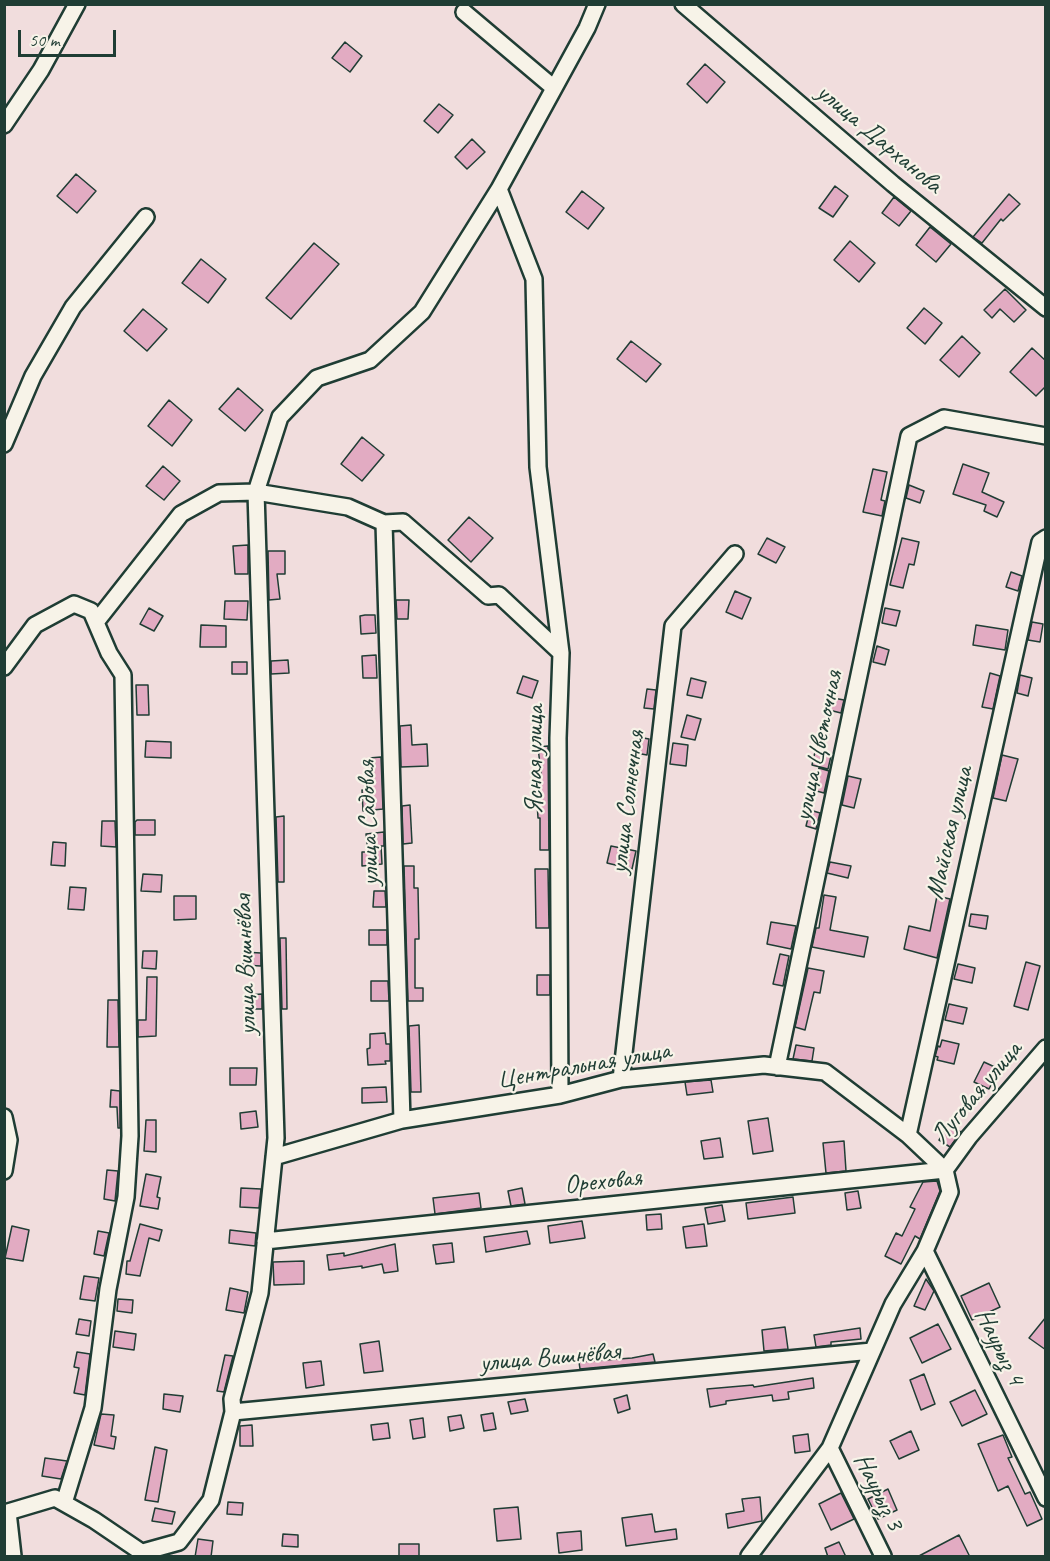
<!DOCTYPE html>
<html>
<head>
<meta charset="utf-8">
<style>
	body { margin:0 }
	#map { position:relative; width:1050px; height:1561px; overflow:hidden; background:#f1dddd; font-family:Caveat,sans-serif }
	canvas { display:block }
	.frame { position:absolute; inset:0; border:6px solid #1f3d34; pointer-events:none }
	.scale { position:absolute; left:18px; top:30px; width:98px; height:27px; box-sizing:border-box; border:3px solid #1f3d34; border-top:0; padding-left:8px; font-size:18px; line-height:21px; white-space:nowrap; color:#1f3d34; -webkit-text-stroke:4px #f7f3e8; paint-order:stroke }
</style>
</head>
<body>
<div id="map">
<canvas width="1050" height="1561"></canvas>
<div class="frame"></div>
<div class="scale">50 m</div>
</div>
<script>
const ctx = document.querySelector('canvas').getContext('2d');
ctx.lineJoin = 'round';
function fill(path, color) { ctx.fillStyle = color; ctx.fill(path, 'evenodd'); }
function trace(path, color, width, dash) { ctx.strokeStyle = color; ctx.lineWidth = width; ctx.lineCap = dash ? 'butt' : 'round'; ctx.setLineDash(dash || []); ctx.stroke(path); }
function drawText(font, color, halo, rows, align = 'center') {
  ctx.font = font + ' Caveat,sans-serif'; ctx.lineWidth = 4.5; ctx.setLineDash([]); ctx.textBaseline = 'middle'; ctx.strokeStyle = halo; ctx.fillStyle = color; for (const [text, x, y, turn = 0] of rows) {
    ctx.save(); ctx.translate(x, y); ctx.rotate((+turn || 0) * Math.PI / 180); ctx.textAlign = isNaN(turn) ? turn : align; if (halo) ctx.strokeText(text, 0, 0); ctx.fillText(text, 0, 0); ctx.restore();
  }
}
const building = new Path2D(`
	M345,42L362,56L350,72L332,58Z
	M705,64L725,82L707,103L687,84Z
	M439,104L453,115L438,133L424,121Z
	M472,139L485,152L467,169L455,157Z
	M76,174L96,191L77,213L57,196Z
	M835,186L848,196L833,217L819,208Z
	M582,191L604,208L588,229L566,212Z
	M1009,194L1020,204L1003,221L1001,219L982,243L973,237Z
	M894,197L911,211L899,226L882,213Z
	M930,227L951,244L936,262L916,245Z
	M850,241L875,263L859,282L834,260Z
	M314,243L339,264L291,319L266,298Z
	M201,259L226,279L208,303L182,283Z
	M1005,289L1026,310L1014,322L1000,309L992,318L984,310Z
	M924,308L942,323L925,344L907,328Z
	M143,309L167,329L147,351L124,331Z
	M962,336L980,353L959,377L940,360Z
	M631,341L661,364L646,382L617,359Z
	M1032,348L1046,361V386L1036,396L1010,372Z
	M238,388L263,410L245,431L219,409Z
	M169,400L192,420L172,446L148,426Z
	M362,437L384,455L362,481L341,464Z
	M963,464L989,473L982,492L1004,502L997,517L984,511L986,505L953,494Z
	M163,466L180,481L164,500L146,486Z
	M873,469L887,472L881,500L885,501L882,516L863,512Z
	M909,485L924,491L920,503L906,498Z
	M469,517L493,538L471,562L448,540Z
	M767,538L785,547L776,563L758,554Z
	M902,538L919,542L914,565L909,564L903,588L890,585Z
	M248,545V574H235L233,546Z
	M268,551H285V574H277L280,599L269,600Z
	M1011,572L1022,576L1018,591L1006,587Z
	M735,591L751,598L742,619L726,612Z
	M396,600H409L408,619H397Z
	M225,601H248L247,620L224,619Z
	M149,608L163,616L154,631L140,624Z
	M885,608L900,611L896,626L882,623Z
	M365,615H375L376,633L361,634L360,616Z
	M1032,622L1043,624L1040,642L1028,640Z
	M201,625L226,626V647H200Z
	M976,625L1008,630L1005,650L973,645Z
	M877,646L889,650L885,665L873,662Z
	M376,655L377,678H363L362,656Z
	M288,660L289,673L271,674V661Z
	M232,662H247V674H232Z
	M990,673L1000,676L993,709L982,707Z
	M1020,675L1032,678L1028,696L1017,693Z
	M523,676L538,681L532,698L517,693Z
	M691,678L706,682L702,698L687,695Z
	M136,685H148L149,715H137Z
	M647,689L656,690L654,709L644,708Z
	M828,697L844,700L841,713L825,709Z
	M687,715L701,719L695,740L681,737Z
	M411,725L412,745L427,744L428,766L401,767L400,726Z
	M638,737L649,739L647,755L636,753Z
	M146,741L171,742V758L145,757Z
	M673,743L688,745L686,766L670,764Z
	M548,746L549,850H540V818H538L536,787H533L534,773L541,774L538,747Z
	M815,752L831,756L828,769L812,765Z
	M1002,755L1018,759L1006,801L993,798Z
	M381,757L383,809L363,811L362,790H369V758Z
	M819,768L829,771L824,793L813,790Z
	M848,776L861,779L854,808L842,805Z
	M410,805L412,843L403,844L402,806Z
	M810,810L820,813L816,829L806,826Z
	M284,816V882H278L276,817Z
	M137,820H155V835H135V822Z
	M102,821H115L116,847L101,846Z
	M384,832V846H381L382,864L362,866V852H368L366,834Z
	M53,842L66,843L65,866L51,865Z
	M611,846L636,851L632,869L607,863Z
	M830,862L851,866L848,878L827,873Z
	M404,866H414V888H418L419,939H415V988H423V1001H408Z
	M535,869H548L549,928H536Z
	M143,874L162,875L161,892L141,891Z
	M70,887L86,888L84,910L68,909Z
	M374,891H385L386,907H373Z
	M824,895L836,897L830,930L868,937L864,957L812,947L816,928H819Z
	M174,896H196V919L174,920Z
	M937,896L950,899L937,958L904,949L909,926L930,931Z
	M971,914L988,916L986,929L969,926Z
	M771,922L796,926L791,949L767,944Z
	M369,930H387V945H369Z
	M280,938H286L287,1009H282Z
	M143,951H157L156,969L142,968Z
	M243,952L261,953V966L243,965Z
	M780,954L789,956L783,986L773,984Z
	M1026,962L1040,966L1028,1010L1014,1006Z
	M958,964L975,968L972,983L954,979Z
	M808,968L824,971L820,993L814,992L805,1030L795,1027Z
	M537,975H550V995H537Z
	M147,977H157L156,1036L138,1037V1020H146Z
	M371,981H388L389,1001H371Z
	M262,994V1009H250L248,995Z
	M108,1000H118L119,1047H107Z
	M949,1004L967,1008L963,1024L945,1020Z
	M419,1025L421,1092H411L409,1026Z
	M385,1033L386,1044H390V1061H385L386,1064L368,1065L367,1049L370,1048V1034Z
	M942,1040L959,1044L954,1064L937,1060L938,1057L935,1056L938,1046L940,1047Z
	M796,1045L814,1048L812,1061L793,1059Z
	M984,1062L999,1069L989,1089L974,1082Z
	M230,1068H257L256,1085H230Z
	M711,1080L713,1092L687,1095L685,1082Z
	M386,1087L387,1102L362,1103V1088Z
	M111,1090L120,1091V1128H118L117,1107H110Z
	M256,1111L258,1127L241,1129L240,1113Z
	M768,1118L773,1151L753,1154L748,1121Z
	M146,1120H156V1152L144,1151Z
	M947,1125L961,1132L950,1147L939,1140Z
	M720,1138L723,1157L704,1159L701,1141Z
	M844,1141L846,1171L826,1173L823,1143Z
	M107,1170L118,1171L115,1201L104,1199Z
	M146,1174L161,1177L157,1197L160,1198L158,1209L140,1206Z
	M937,1181L940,1191L920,1239L915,1236L901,1264L885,1256L896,1233L902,1236L915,1209L910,1207L923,1182Z
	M241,1188L261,1189L259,1208L240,1207Z
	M522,1188L525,1204L511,1206L508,1191Z
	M858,1191L861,1208L847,1210L845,1193Z
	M479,1193L481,1208L435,1214L433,1198Z
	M793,1197L795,1213L748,1219L746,1203Z
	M722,1205L725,1221L708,1224L705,1208Z
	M661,1214L662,1229L647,1230L646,1215Z
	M582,1221L585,1238L550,1243L548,1226Z
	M140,1224L162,1230L159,1241L149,1238L140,1276L126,1274L127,1261H130Z
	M704,1224L707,1246L686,1248L683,1227Z
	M12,1226L29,1230L23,1261L5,1258Z
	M230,1230L256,1233L255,1246L229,1243Z
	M98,1231L109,1233L104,1256L94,1254Z
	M527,1231L530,1244L486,1252L484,1237Z
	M452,1243L454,1262L436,1264L433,1245Z
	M395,1244L398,1271L384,1273L382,1264L362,1268V1266L329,1270L327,1255L344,1253V1256Z
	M304,1261V1284L274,1285L273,1262Z
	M84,1276L99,1278L95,1301L80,1299Z
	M926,1279L934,1291L925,1310L914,1306Z
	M989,1283L1000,1307L972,1320L961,1296Z
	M230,1288L248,1292L244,1313L226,1310Z
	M118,1299L133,1300L132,1313L117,1311Z
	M1046,1317V1350L1029,1338Z
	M79,1319L91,1321L89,1336L76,1334Z
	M938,1324L951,1349L922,1363L910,1338Z
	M785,1327L788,1349L764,1351L762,1330Z
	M860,1328L861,1339L831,1342V1345L816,1347L814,1335Z
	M115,1331L136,1334L134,1350L113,1347Z
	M379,1341L383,1371L364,1373L360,1344Z
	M77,1352L90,1354L85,1395L74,1393L79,1368L74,1367Z
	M653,1354L655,1362L580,1369L579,1362L632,1358Z
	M225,1355L233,1356L224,1392L217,1391Z
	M321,1361L324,1385L306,1388L303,1363Z
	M924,1374L935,1404L921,1410L910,1380Z
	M813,1378L814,1388L788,1392L789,1399L773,1401L772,1395L726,1401V1404L710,1407L707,1389L753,1385L754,1387Z
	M975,1390L987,1414L962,1426L950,1402Z
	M164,1394L183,1396L180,1412L163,1409Z
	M627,1395L630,1409L618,1413L614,1399Z
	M525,1399L528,1411L511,1414L508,1402Z
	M493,1413L496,1429L484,1431L481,1415Z
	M101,1414L114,1415L111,1436L116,1437L114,1449L94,1445Z
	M461,1415L464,1428L450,1431L448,1417Z
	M423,1418L425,1437L413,1439L410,1420Z
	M388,1423L390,1438L373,1440L371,1425Z
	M252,1425L253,1446H240V1426Z
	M911,1431L919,1450L899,1459L890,1441Z
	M808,1434L810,1451L795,1453L793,1436Z
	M1003,1435L1012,1457L1008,1458L1025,1494L1030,1492L1042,1519L1027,1526L1008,1486L998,1491L978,1444Z
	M155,1447L167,1450L158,1502L145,1500Z
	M45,1458L67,1461L61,1479L42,1476Z
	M888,1489L897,1510L878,1519L868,1499Z
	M841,1493L854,1519L831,1530L819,1504Z
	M760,1497L762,1521L728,1528L726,1514L744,1511L742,1499Z
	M228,1502L243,1503L242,1515L227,1514Z
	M518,1507L521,1539L497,1541L494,1509Z
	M155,1508L175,1512L172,1524L152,1521Z
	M652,1514L655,1532L676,1529L677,1539L626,1546L622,1518Z
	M581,1531L582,1550L559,1553L557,1533Z
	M283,1534L298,1535V1547L282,1546Z
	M959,1535L970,1557H917Z
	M198,1539L213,1541L211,1557H195Z
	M839,1542L846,1557H828L825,1548Z
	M399,1544H419V1557H399Z`);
fill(building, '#e2abc2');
trace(building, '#1f3d34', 1.5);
const minor = new Path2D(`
	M683,4L893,184L1046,308
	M464,12L554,88
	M4,125L41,70L77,4
	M4,444L33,376L73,307L146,217
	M384,523L403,522L488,596L499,595L561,653L558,738L560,1095
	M384,523L402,1120
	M96,622L181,514L219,493L256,492L280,417L317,378L370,360L422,312L499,189
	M561,653L538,467L534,279L499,189L587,28L597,4
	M4,667L35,625L74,604L91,611L109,653L123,675L130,1136L126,1197L108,1289L93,1408L64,1503
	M777,1067L909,436L944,418L1046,436
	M621,1079L673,626L735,554
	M4,1117L9,1140L4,1171
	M908,1135L1024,613L1040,542L1046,538
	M274,1157L402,1120L560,1095L621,1079L764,1065L825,1072L908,1135L945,1170
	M945,1170L969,1137L1046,1048
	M265,1241L945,1170
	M925,1251L1046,1498
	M233,1412L872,1351
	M830,1448L883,1556
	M8,1512L13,1556
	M4,1516L8,1512L55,1498L94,1520L147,1556
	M143,1552L179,1542L211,1500L233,1412L232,1399L260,1293L276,1138L256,492L348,507L384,523
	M749,1556L830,1448L893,1304L925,1251L950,1192L945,1170`);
trace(minor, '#1f3d34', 20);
trace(minor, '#f7f3e8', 15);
drawText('26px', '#1f3d34', '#f7f3e8', [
	["улица Дарханова",879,139,40],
	["улица Цветочная",819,746,-78],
	["Ясная улица",535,760,-90],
	["улица Солнечная",628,802,-83],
	["улица Садовая",369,823,-92],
	["Майская улица",950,833,-77],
	["улица Вишнёвая",246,965,-92],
	["Центральная улица",584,1066,-10],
	["Луговая улица",977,1093,-50],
	["Ореховая",603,1182,-6],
	["Наурыз 4",999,1347,64],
	["улица Вишнёвая",550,1358,-5],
	["Наурыз 3",878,1492,64]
]);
</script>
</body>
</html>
